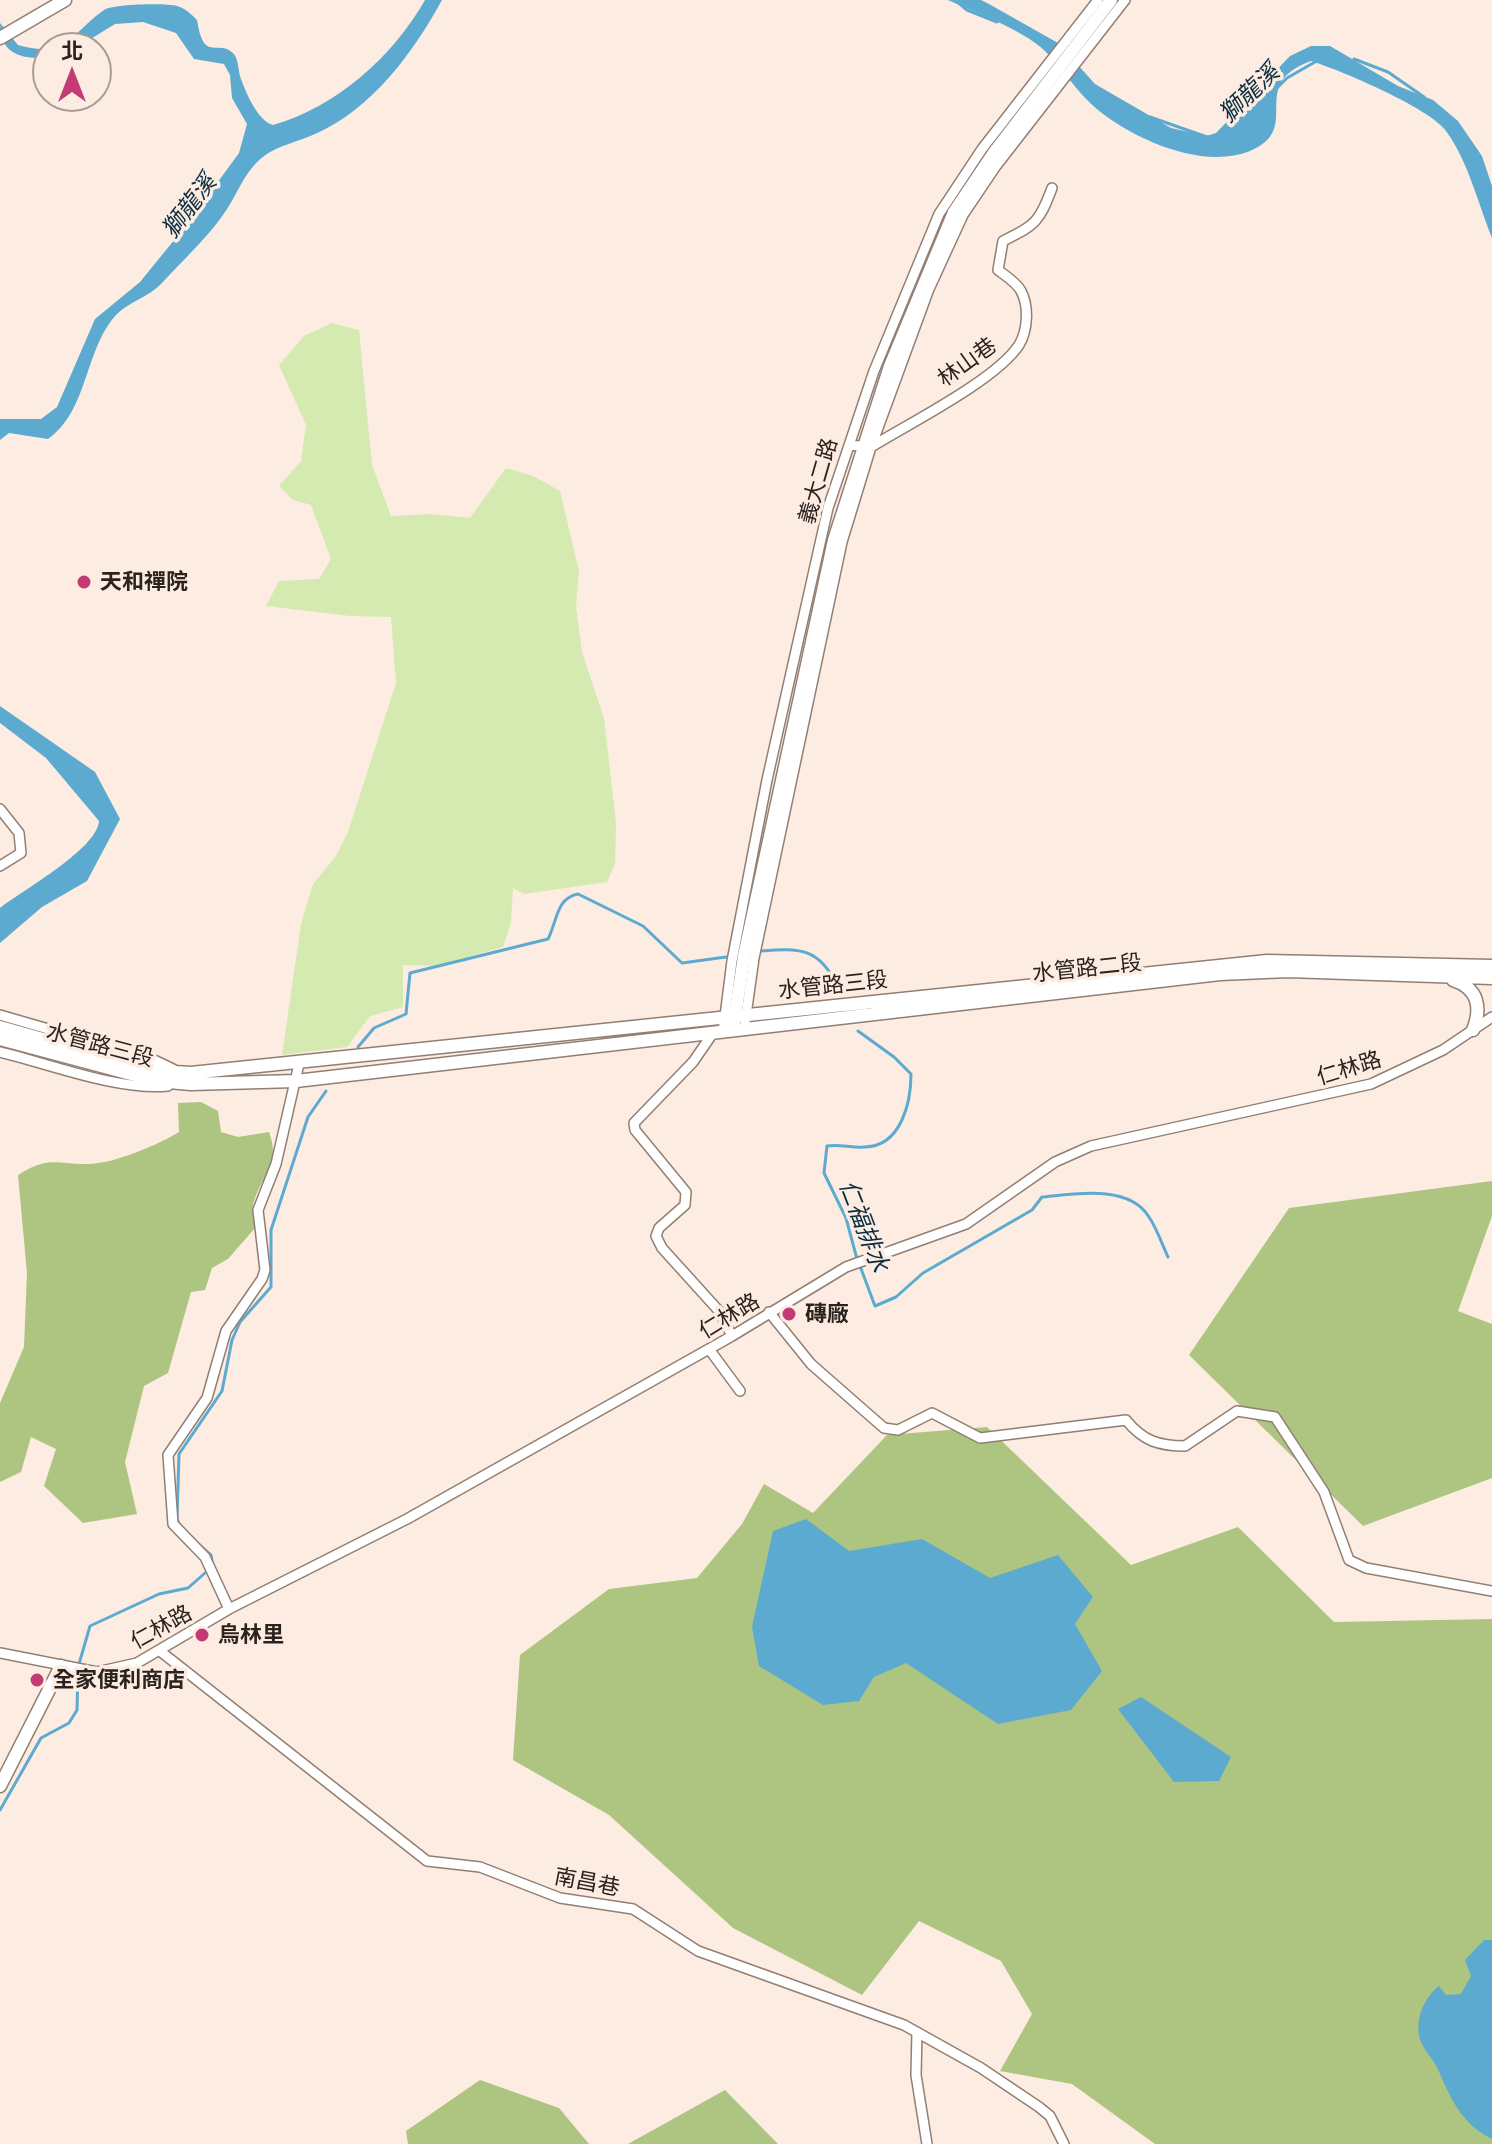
<!DOCTYPE html>
<html>
<head>
<meta charset="utf-8">
<style>
	body { margin:0 }
	#map { position:relative; width:1492px; height:2144px; overflow:hidden; background:#fdece2; font-family:Barlow,"Noto Sans TC",sans-serif }
	canvas { display:block }
	.north { position:absolute; left:32px; top:32px; width:80px; height:80px; box-sizing:border-box; background:#fdece2; border:2px solid #a99c94; border-radius:50%; rotate:0deg; font-size:22px; font-weight:700; line-height:32px; text-align:center; color:#2b231e }
	.north::after { content:''; display:block; margin:auto; width:28px; height:36px; background:#c43a74; clip-path:polygon(50% 0,100% 100%,50% 72%,0 100%) }
</style>
</head>
<body>
<div id="map">
<canvas width="1492" height="2144"></canvas>
<div class="north">北</div>
</div>
<script>
const ctx = document.querySelector('canvas').getContext('2d');
ctx.lineJoin = 'round';
function fill(path, color) { ctx.fillStyle = color; ctx.fill(path, 'evenodd'); }
function trace(path, color, width, dash) { ctx.strokeStyle = color; ctx.lineWidth = width; ctx.lineCap = dash ? 'butt' : 'round'; ctx.setLineDash(dash || []); ctx.stroke(path); }
function drawText(font, color, halo, rows, align = 'center') {
  ctx.font = font + ' Barlow,"Noto Sans TC",sans-serif'; ctx.lineWidth = 7; ctx.setLineDash([]); ctx.textBaseline = 'middle'; ctx.strokeStyle = halo; ctx.fillStyle = color; for (const [text, x, y, turn = 0] of rows) {
    ctx.save(); ctx.translate(x, y); ctx.rotate((+turn || 0) * Math.PI / 180); ctx.textAlign = isNaN(turn) ? turn : align; if (halo) ctx.strokeText(text, 0, 0); ctx.fillText(text, 0, 0); ctx.restore();
  }
}
fill(new Path2D(`
	M332,323L359,330L372,465L391,516L431,514L470,518L506,468L533,476L560,491L579,571L576,607L582,652L604,718L616,823L615,864L607,882L524,894L513,888L511,922L503,947L435,966L403,965V1007L370,1016L347,1047L282,1055L301,924L313,884L336,856L348,832L396,683L391,617L350,616L266,606L279,581L319,579L331,559L311,505L293,500L279,486L301,461L306,425L279,365L304,336Z`), '#d5eab1');
fill(new Path2D(`
	M201,1102L218,1111L221,1132L238,1137L269,1132C281,1165 263,1173 254,1201C251,1208 254,1220 255,1228L228,1259L212,1268L205,1290L191,1292L168,1373L144,1386L125,1462L137,1514L83,1523L44,1486L56,1449L31,1437L21,1472L0,1482V1403L24,1347L27,1273L18,1175C51,1155 55,1165 90,1164C115,1163 158,1145 179,1132L178,1103Z
	M1492,1181V1216L1458,1311L1492,1324V1478L1363,1526L1189,1355L1289,1208Z
	M987,1427L1131,1565L1238,1527L1334,1622L1492,1619V2144H1155L1072,2084L1000,2071L1032,2014L1001,1961L919,1921L862,1995L733,1928L609,1815L513,1760L520,1655L609,1589L697,1578L742,1524L764,1484L813,1513L887,1435Z
	M480,2080L559,2108L589,2144H408L406,2131Z
	M725,2090L778,2144H628Z`), '#adc581');
fill(new Path2D(`
	M425,0H442C413,53 372,109 315,134C298,142 279,145 264,156C244,171 237,196 223,215C206,239 182,261 162,283C149,297 130,301 117,314C84,349 89,410 48,439L9,433L0,440V419H41L57,407L95,319L140,282L188,223L239,153L247,124L232,98L230,75L224,64L194,59L176,33L143,22L115,24L76,48H48V58C20,59 0,54 0,23L18,45C67,59 71,33 104,10C112,4 167,3 177,6C185,8 191,14 197,20C204,65 218,37 234,54C239,61 238,71 241,79C246,93 258,121 273,125C337,107 393,56 425,0Z
	M948,0H981L989,4L1058,43L1095,84L1171,128L1206,136L1216,133L1290,56L1311,46H1330L1398,86L1433,100L1458,121L1482,156L1492,186V238C1478,203 1468,161 1446,131C1430,108 1340,70 1311,61C1245,85 1305,128 1250,151C1203,170 1135,140 1098,110C1077,93 1064,70 1045,51C1023,30 977,13 948,0Z
	M0,706L95,772L120,819L87,881L42,907L0,943V908C23,890 97,849 99,821L46,758L0,723Z
	M806,1519L849,1551L922,1539L990,1578L1058,1555L1093,1597L1075,1624L1102,1671L1071,1710L998,1724L906,1663L874,1677L859,1701L823,1705L759,1666L752,1627L773,1531Z
	M1141,1697L1231,1757L1219,1781L1174,1782L1118,1709Z
	M1484,1940H1492V2139C1461,2124 1450,2097 1437,2067C1433,2059 1427,2054 1423,2046C1412,2026 1422,1999 1439,1986L1446,1995L1461,1994L1471,1976L1465,1960Z`), '#5daad1');
trace(new Path2D(`
	M955,0L967,10L997,22
	M1354,59L1388,72L1424,97
	M1276,89L1287,78L1315,62
	M1150,117L1207,137
	M760,951C800,948 819,947 838,987
	M358,1047L374,1028L406,1014L410,973L548,939C557,922 556,898 578,894L643,926L682,963L726,957
	M857,1259L846,1218L824,1173L827,1146C840,1144 851,1148 865,1147C901,1146 911,1103 911,1074L894,1057L858,1031
	M860,1266L875,1306L896,1297L923,1273L1032,1210L1042,1197C1074,1194 1129,1184 1149,1217C1157,1229 1162,1244 1168,1257
	M180,1526L177,1519L179,1454L222,1391L232,1340L240,1322L271,1287V1230L308,1117L326,1091
	M194,1540L211,1555L212,1561
	M79,1664L90,1626L159,1594L188,1588L205,1573
	M0,1810L41,1738L69,1723L77,1710L78,1672`), '#5daad1', 3);
const street = new Path2D(`
	M849,445L871,447C910,423 996,380 1019,345C1028,330 1029,306 1021,291C1017,283 1006,276 998,270L1003,241C1035,225 1039,223 1052,188
	M0,809L19,833L21,853L0,866
	M0,1015L152,1059L173,1069
	M745,1022L754,958L842,542L871,447L929,289L963,215L996,166L1125,0
	M723,1032L732,961L767,780L828,508L874,371L939,214L982,149L1098,0
	M713,1033L693,1062L634,1123L635,1130L686,1192L685,1205L659,1228L656,1236L662,1248L719,1311L732,1336
	M0,1052C50,1064 118,1091 168,1086
	M769,1312L811,1364L884,1428L898,1430L932,1413L980,1438L1126,1420C1143,1441 1159,1446 1185,1446L1237,1411L1275,1417L1324,1492L1349,1560L1366,1568L1492,1591
	M709,1349L740,1391
	M229,1609L205,1557L173,1524L168,1455L207,1398L226,1331L262,1279L265,1270L258,1210L276,1164L299,1064
	M160,1651L427,1861L480,1867L560,1898L633,1909L698,1951L904,2025L981,2068L1039,2107L1050,2116L1064,2144
	M0,1653L97,1672L137,1663L229,1609L407,1519L732,1336L846,1267L966,1224L1055,1162L1091,1146L1371,1084L1443,1050L1492,1017
	M917,2032L916,2075L927,2144`);
const secondary = new Path2D(`
	M0,38L65,0
	M1453,980C1478,988 1482,1007 1473,1030
	M734,1023L744,956L834,540L890,366L954,212L993,154L1111,0
	M0,1027L157,1071L191,1073L1267,961L1492,966
	M0,1039L157,1081L191,1084L296,1081L1220,974L1288,971L1492,978
	M0,1786L61,1666`);
trace(street, '#927f74', 12);
trace(secondary, '#927f74', 15);
trace(street, '#fff', 9);
trace(secondary, '#fff', 12);
for (const [x, y, r, color] of [
	[84,582,8,"#c43a74"],
	[789,1314,8,"#c43a74"],
	[202,1635,8,"#c43a74"],
	[37,1680,8,"#c43a74"]
]) { const dot = new Path2D(); dot.arc(x, y, r, 0, 2 * Math.PI); ctx.fillStyle = color; ctx.fill(dot); trace(dot, '#fdece2', 3); }
drawText('22px', '#2b231e', '#fdece2', [
	["林山巷",967,362,-36],
	["義大二路",818,481,-74],
	["水管路二段",1087,968,-6],
	["水管路三段",833,985,-6],
	["水管路三段",100,1045,15],
	["仁林路",1349,1068,-17],
	["仁林路",729,1316,-31],
	["仁林路",161,1627,-29],
	["南昌巷",587,1882,11]
]);
drawText('bold 22px', '#2b231e', '#fdece2', [
	["天和禪院",100,582],
	["磚廠",805,1314],
	["烏林里",218,1635],
	["全家便利商店",53,1680]
], 'left');
drawText('italic 24px', '#0a2e3f', '#fdece2', [
	["獅龍溪",1249,93,-44],
	["獅龍溪",189,206,-53],
	["仁福排水",864,1226,69]
]);
</script>
</body>
</html>
